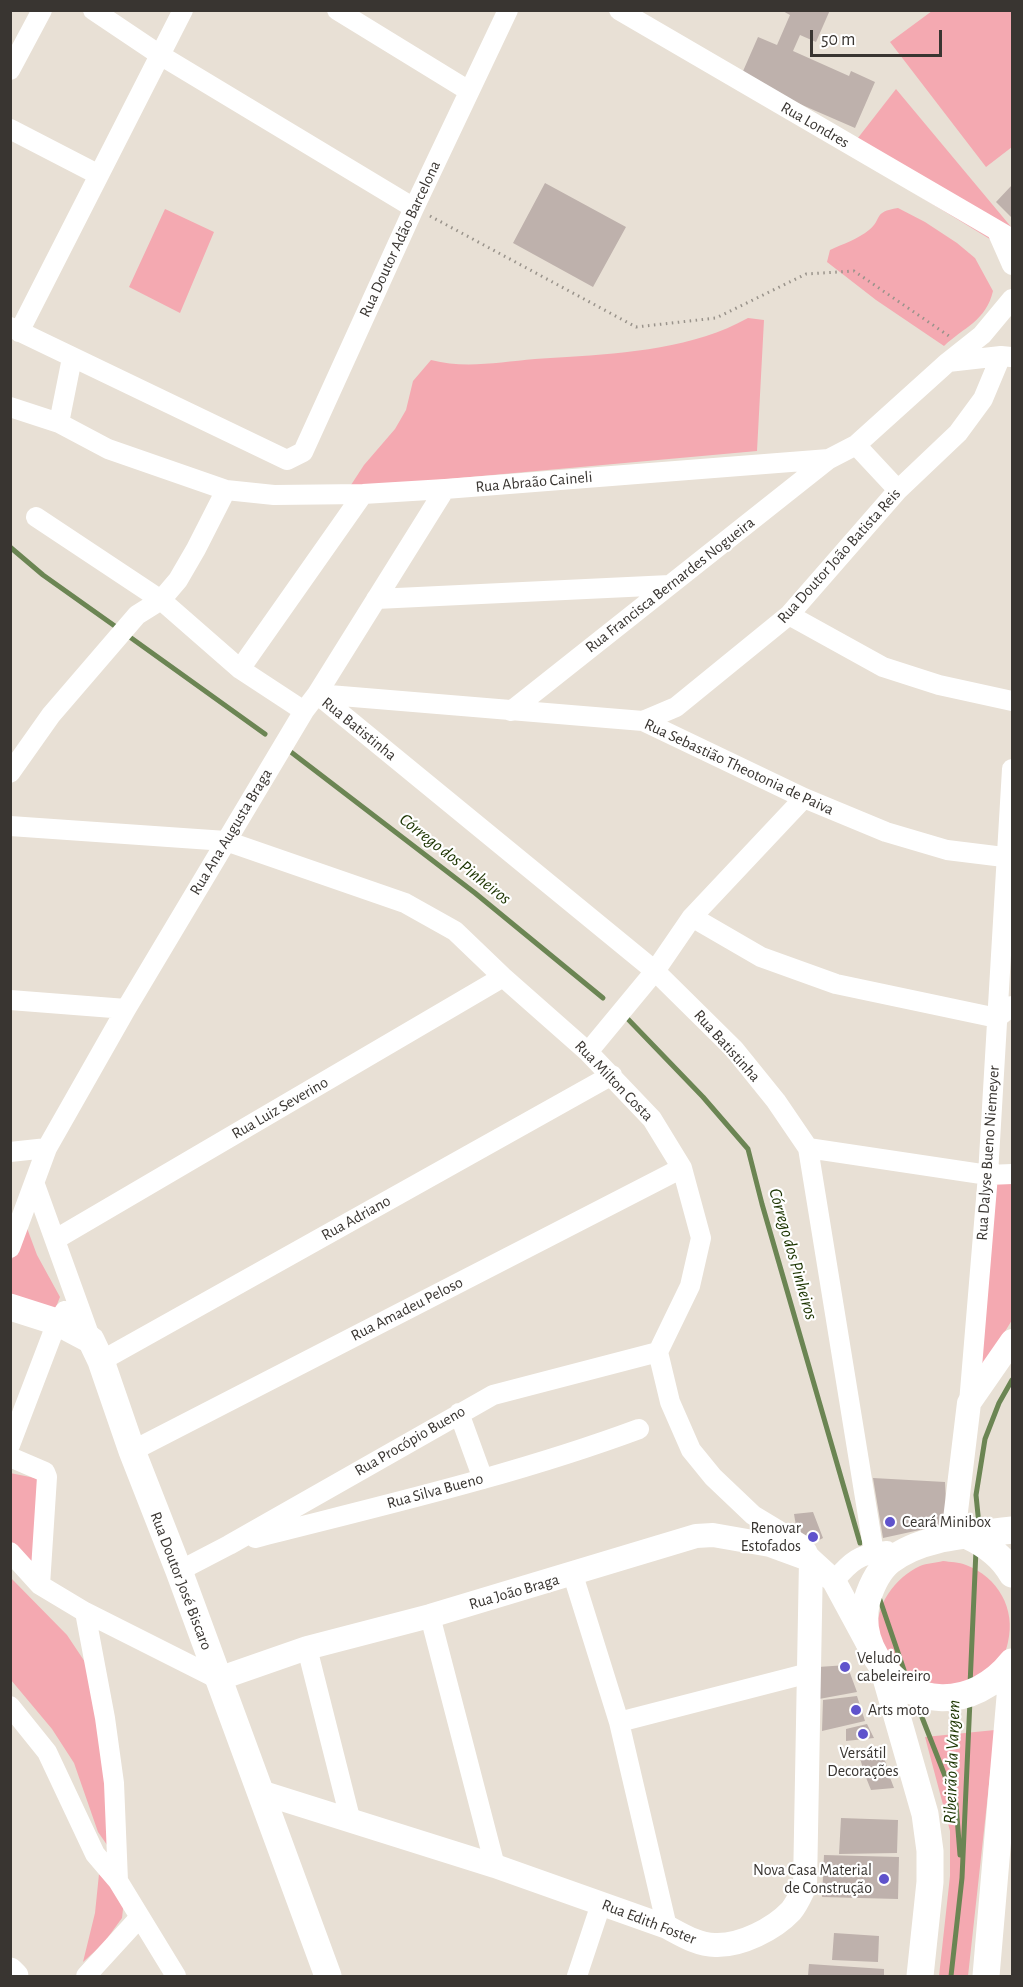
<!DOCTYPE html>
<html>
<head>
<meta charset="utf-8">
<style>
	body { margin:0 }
	#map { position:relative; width:1023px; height:1987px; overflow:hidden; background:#e8e0d5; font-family:"Alegreya Sans",sans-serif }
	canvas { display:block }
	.frame { position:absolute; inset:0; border:12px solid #393531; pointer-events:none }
	.scale { position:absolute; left:810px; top:30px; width:132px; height:27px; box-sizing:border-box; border:3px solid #393531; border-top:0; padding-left:8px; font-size:18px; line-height:21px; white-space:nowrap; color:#393531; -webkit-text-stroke:4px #fff; paint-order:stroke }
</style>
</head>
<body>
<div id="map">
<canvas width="1023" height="1987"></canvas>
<div class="frame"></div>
<div class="scale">50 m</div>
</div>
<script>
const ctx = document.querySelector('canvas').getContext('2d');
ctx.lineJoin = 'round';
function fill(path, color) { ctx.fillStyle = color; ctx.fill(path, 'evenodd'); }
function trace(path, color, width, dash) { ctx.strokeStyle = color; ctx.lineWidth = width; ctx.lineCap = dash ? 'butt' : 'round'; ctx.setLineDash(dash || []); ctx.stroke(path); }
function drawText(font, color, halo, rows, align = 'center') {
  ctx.font = font + ' "Alegreya Sans",sans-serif'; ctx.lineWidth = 4.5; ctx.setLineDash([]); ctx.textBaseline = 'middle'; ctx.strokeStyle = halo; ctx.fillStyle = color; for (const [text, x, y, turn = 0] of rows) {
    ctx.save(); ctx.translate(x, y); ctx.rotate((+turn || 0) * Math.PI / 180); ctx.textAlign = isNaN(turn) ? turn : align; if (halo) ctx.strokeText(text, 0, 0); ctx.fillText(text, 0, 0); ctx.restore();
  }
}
fill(new Path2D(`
	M932,11H1012V147L986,167L890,42Z
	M896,89L1012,228V231L998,244L847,152Z
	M898,208L925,222L957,243L975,258L993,291C986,321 964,327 944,346L876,300L827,262L830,250C843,244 858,239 869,230C883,219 872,212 898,208Z
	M165,209L214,232L180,313L129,287Z
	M748,318L764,320L757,451L349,488L364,465L395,429L406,410L413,381L431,360C465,369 500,362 535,359C545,358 556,358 567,357C628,353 694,348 748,318Z
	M995,1183H1012V1320L995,1348L977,1371Z
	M24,1220L37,1255L60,1297L54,1312L11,1299L10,1266Z
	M10,1473L45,1480L31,1579L11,1557Z
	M943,1561C950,1562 959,1562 966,1565C998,1577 1016,1609 1008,1642C1006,1652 1001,1664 993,1671C984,1679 969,1685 957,1691L897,1673C892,1662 882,1646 879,1634C873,1606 896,1577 920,1566C927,1563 935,1563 943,1561Z
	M10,1577L67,1635L85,1662L101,1728L112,1852L98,1832L74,1763L52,1729L11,1680Z
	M995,1730L968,1976H939L950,1876V1831L925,1737Z
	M99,1874L124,1900L122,1918L103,1944L83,1962L95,1913Z`), '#f4a9b1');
trace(new Path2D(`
	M10,547L43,575L119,629
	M127,635L265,734
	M287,749L475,893L603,998
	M624,1015L703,1097L748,1149L762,1204L860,1543
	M979,1525L976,1495L985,1439L999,1403L1012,1380
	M879,1597L905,1673
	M970,1685L976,1550
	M916,1702L956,1804L960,1855
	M951,1976L962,1878L970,1700`), '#6b8553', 5);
fill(new Path2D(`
	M781,10H830L816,42L800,35L793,51L849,76L851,71L875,82L855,128L740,78L758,37L777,45L790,15Z
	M545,183L626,227L593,287L513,243Z
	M1012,185V218L996,202Z
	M873,1478L945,1482L947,1524L883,1538Z
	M813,1512L823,1538L810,1545L797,1532L794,1514Z
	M847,1665L857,1692L819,1699L818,1667Z
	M857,1696L865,1721L822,1731L823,1700Z
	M867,1724L874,1738L846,1741V1729Z
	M881,1750L887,1766L864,1772L859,1755Z
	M886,1767L894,1788L871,1790L865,1775Z
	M841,1818L898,1820L897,1853L839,1854Z
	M824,1855L899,1857L898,1899L822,1897Z
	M834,1933L879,1936L878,1962L832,1960Z
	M809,1964L884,1969V1976H808Z`), '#beb1ac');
trace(new Path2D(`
	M430,216L636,327L716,318L806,274L854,271L949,336`), '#99938b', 3, [1.5, 4.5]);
trace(new Path2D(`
	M93,10L160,55L414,208
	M337,10L469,91
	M619,10L1012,239
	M10,70L42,10
	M10,129L99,175
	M997,231L1012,265
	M10,327L287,460L303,452L414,208L508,10
	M19,332L183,10
	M948,362L1001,356L1011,357
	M10,407L59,423L108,449L226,490L274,495L363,494L445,489L829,459L856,445L948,362L982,335L1012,299
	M59,423L72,358
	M856,445L898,490
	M36,517L161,600L240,669L304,711
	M376,599L670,585
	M789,615L883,667L939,685L1012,701
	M240,669L363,494
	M317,694L655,971L734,1049L776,1101L808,1148L874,1553
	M317,694L643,721L804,798L886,832L947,850L1012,858
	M511,711L829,459
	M643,721L676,707L789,615L898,490L958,433L983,399L1001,356
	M10,773L51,715L137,615L161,600L178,580L196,549L226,490
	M10,826L226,841L405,903L455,931L503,977L588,1052L652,1119L682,1168L701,1238L690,1286L658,1352L670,1402L691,1450L713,1477L753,1515L801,1544L807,1551L811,1560
	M692,917L761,957L836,984L997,1018L1012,1006
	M10,1000L126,1009
	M588,1052L655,971L692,917L804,798
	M808,1148L988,1175L1012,1174
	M10,1152L47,1148
	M35,1185L91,1340
	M56,1239L503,977
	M10,1248L47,1148L126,1009L304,711L317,694L445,489
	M101,1361L612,1075
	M969,1403L988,1175L1012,769
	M459,1413L483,1479
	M10,1445L57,1322L65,1311
	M132,1451L682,1168
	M10,1457L45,1472L47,1477L40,1585
	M255,1538C384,1505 515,1475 639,1429
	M10,1552L40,1585L85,1612L218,1679
	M179,1571L229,1545L493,1395L658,1352
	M573,1575L619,1722L667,1927
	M834,1581C851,1561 859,1554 887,1551
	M85,1612L105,1718L114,1783L118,1881
	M430,1616L495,1866
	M307,1648L351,1822
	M10,1706L47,1752L95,1854L118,1881L176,1976
	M619,1722L809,1673
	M86,1976L140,1917
	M577,1976L601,1904`), '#fff', 20);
trace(new Path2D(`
	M953,1536L969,1403L1012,1341
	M218,1679L307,1648L430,1616L696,1536L713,1535L770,1545L811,1560L834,1581L867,1642
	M260,1792L495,1866L667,1927C682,1935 698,1945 715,1945C741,1946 774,1929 791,1911C797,1904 801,1894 805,1886L811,1560`), '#fff', 24);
trace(new Path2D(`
	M10,1307L57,1322L91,1340L101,1361L132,1451L179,1571L328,1976
	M1012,1530C973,1535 923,1535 890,1561C879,1570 871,1587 867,1600C862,1620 865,1639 876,1657C908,1711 974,1710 1012,1662
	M968,1536C987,1545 1002,1556 1012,1574
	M884,1671L925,1814L930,1851V1882L920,1976
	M10,1971L15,1976
	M986,1976L1012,1674`), '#fff', 27);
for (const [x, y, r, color] of [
	[890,1522,6,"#5f53cc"],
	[813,1537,6,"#5f53cc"],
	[845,1667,6,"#5f53cc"],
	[856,1710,6,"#5f53cc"],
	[863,1734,6,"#5f53cc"],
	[884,1879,6,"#5f53cc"]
]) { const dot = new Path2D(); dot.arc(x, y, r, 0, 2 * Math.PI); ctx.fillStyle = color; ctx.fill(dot); trace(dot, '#fff', 2); }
drawText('16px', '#393531', '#fff', [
	["Rua Londres",815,125,30],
	["Rua Doutor Adão Barcelona",400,239,-65],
	["Rua Abraão Caineli",534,482,-5],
	["Rua Doutor João Batista Reis",839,556,-48],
	["Rua Francisca Bernardes Nogueira",670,585,-38],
	["Rua Batistinha",359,729,39],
	["Rua Sebastião Theotonia de Paiva",739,767,25],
	["Rua Ana Augusta Braga",231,832,-59],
	["Rua Batistinha",727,1046,48],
	["Rua Milton Costa",614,1081,46],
	["Rua Luiz Severino",280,1108,-30],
	["Rua Dalyse Bueno Niemeyer",988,1153,-86],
	["Rua Adriano",356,1218,-29],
	["Rua Amadeu Peloso",407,1309,-27],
	["Rua Procópio Bueno",410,1441,-30],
	["Rua Silva Bueno",435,1491,-15],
	["Rua Doutor José Biscaro",181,1581,69],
	["Rua João Braga",514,1592,-16],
	["Rua Edith Foster",649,1922,21]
]);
drawText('16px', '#393531', '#fff', [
	["Ceará Minibox",902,1522],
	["Renovar",801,1528,"right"],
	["Estofados",801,1546,"right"],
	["Veludo",857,1658],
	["cabeleireiro",857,1676],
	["Arts moto",868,1710],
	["Versátil",863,1753,"center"],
	["Decorações",863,1771,"center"],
	["Nova Casa Material",872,1870,"right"],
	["de Construção",872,1888,"right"]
], 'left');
drawText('italic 18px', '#1c3400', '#fff', [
	["Córrego dos Pinheiros",455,859,38],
	["Córrego dos Pinheiros",793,1254,74],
	["Ribeirão da Vargem",952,1762,-88]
]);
</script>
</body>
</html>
